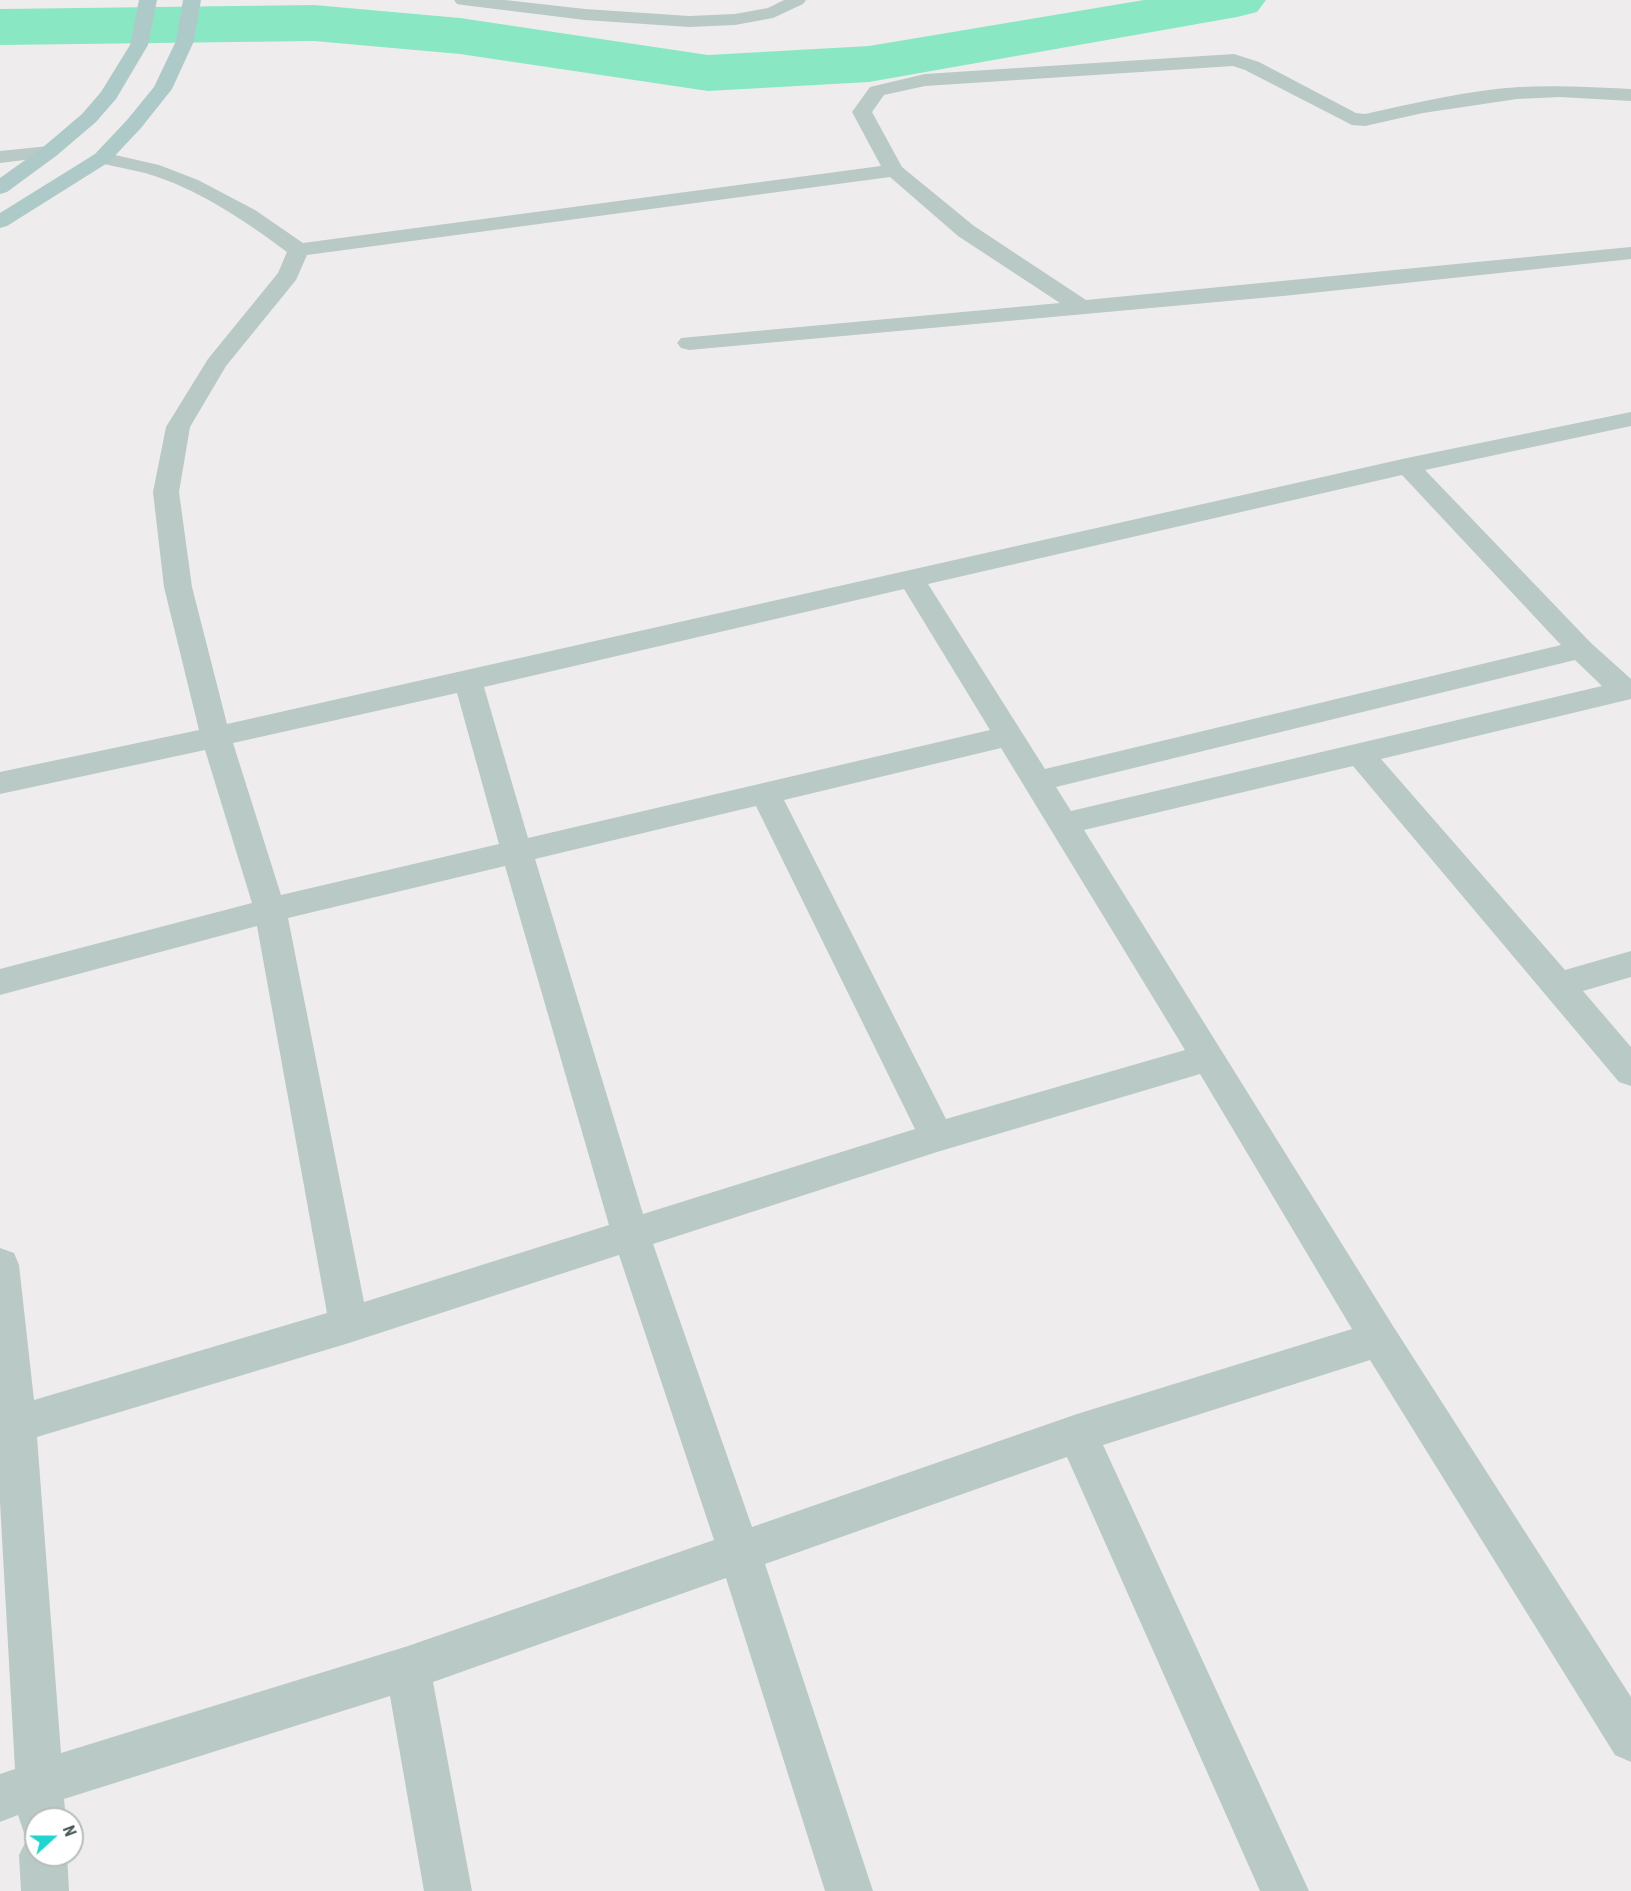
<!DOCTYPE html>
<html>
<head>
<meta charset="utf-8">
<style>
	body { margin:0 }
	#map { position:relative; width:1631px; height:1891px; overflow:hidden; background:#efecee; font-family:"Roboto Condensed",sans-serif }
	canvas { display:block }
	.north { position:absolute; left:24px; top:1807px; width:60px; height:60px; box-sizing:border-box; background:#fff; border:2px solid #b5bdbb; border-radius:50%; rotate:69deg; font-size:16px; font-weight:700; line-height:24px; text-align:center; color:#465956 }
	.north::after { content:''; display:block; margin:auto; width:21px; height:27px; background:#21d4d0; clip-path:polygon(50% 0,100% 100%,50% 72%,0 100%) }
</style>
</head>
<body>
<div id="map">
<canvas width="1631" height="1891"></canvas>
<div class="north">N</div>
</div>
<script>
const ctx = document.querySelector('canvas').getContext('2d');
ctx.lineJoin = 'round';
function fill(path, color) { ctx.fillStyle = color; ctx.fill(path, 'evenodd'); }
fill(new Path2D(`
	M1144,0H1266L1257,12L1237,17L869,82L708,91L460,54L314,41L0,45V9L314,5L460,18L708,55L869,46Z`), '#8ae7c4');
fill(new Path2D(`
	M454,0H505L585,9L689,16L735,14L768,8L784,0H806L803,4L773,18L735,25L689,27L585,20L463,5L457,4Z
	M1234,54L1259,62L1356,113L1365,114C1416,103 1468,90 1520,87C1557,85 1594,87 1631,89V101L1560,97L1517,99L1423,113L1365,126L1352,125L1245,70L1233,66L925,86L884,95L872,112L902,167L974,226L1086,300L1631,247V259L1283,296L689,350L681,348L677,343L681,338L1060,303L958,236L890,177L307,255L296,280L226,366L190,427L179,492L192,587L227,724L1407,458L1631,412V426L1425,470L1591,643L1631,679V699L1381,759L1565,970L1631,951V977L1583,991L1631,1047V1086L1619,1082L1353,766L1084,830L1393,1326L1631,1697V1762L1615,1755L1370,1360L1103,1445L1309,1891H1260L1067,1457L765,1564L873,1891H825L726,1578L433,1682L472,1891H424L390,1696L64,1799L66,1819H36V1855H67L69,1891H21L19,1855L28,1837L25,1836L18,1815L0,1822V1774L15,1769L0,1502V1248L14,1253L19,1265L34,1400L327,1313L257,926L0,995V969L252,903L205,750L0,794V772L199,730L164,587L153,492L166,427L208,359L278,273L287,252C244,220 197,188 145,173C129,169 111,166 95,162L92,158L95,154L102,152L159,165L198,180L255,210L303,243L881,166L852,112L870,87L925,74ZM1402,475L1561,645L1045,769L928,584ZM904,589L990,730L528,838L484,687ZM1575,660L1602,686L1071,811L1056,787ZM457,693L499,844L281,895L233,743ZM1001,748L1185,1050L946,1119L784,800ZM756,806L915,1129L643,1214L535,859ZM505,866L609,1225L364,1302L288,918ZM1200,1074L1352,1329L1077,1414L752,1527L653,1244L937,1152ZM619,1255L714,1540L408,1646L61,1753L37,1437L349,1343Z
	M49,146L56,148L59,152L56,156L0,163V151Z`), '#b8c9c6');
fill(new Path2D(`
	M139,0H157L148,45L116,99L96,122L56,156L7,192L0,194V178L42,148L82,114L101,92L130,45Z
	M183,0H201L194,41L172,89L141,128L109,162L7,226L0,228V213L95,154L127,120L154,87L176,41Z`), '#adcac8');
</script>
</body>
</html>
